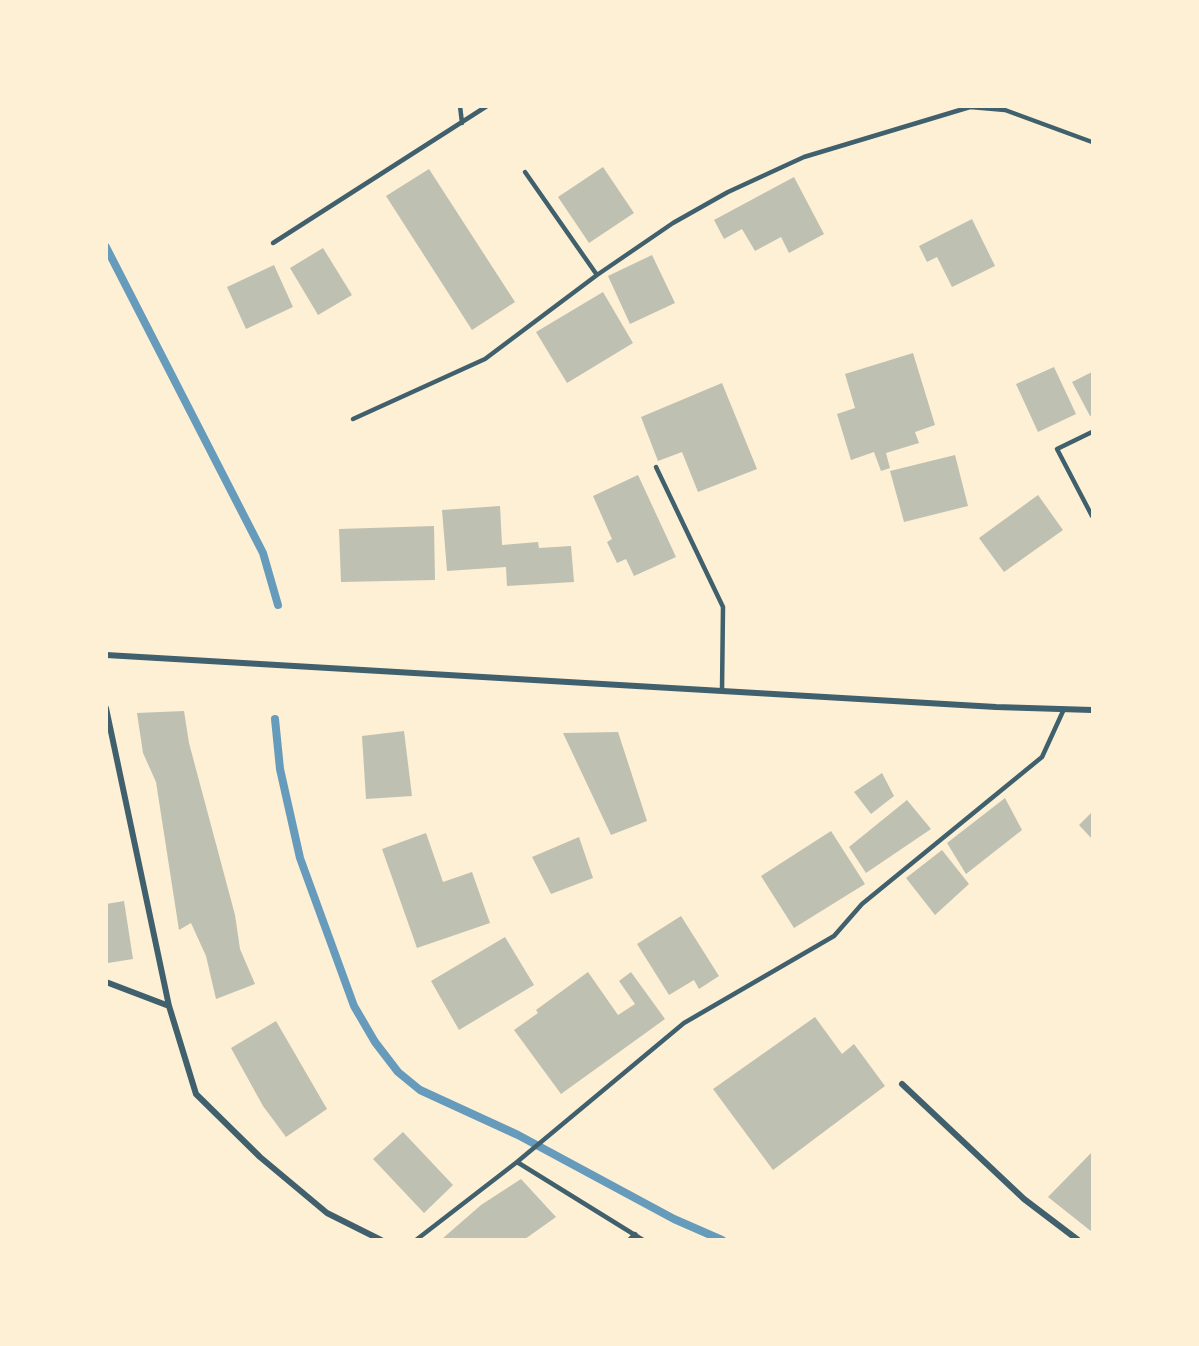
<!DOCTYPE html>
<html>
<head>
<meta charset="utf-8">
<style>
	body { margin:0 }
	#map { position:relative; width:1199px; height:1346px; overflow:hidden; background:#fdf0d5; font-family:"Playfair Display",serif }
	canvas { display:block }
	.frame { position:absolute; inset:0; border:108px solid #fdf0d5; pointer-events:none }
</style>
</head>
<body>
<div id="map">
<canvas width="1199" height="1346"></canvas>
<div class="frame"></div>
</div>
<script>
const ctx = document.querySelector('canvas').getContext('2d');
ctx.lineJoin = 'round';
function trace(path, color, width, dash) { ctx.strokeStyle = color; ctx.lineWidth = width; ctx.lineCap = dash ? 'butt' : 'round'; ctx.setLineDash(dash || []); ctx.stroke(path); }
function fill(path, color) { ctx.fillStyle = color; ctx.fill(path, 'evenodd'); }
trace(new Path2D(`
	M106,247L263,553L278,605
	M275,719L280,769L300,858L354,1006L375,1042L398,1072L420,1090L518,1135L674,1219L722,1240`), '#669bbc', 8);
fill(new Path2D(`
	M603,167L634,213L589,243L558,197Z
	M429,169L515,302L472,330L386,196Z
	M794,177L824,234L789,253L781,237L755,251L742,229L724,239L714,220Z
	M972,219L995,266L952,287L937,257L927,262L919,246Z
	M323,248L352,295L318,315L290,268Z
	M652,255L675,303L630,324L608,276Z
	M274,265L293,307L246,329L227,287Z
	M603,292L633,343L567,383L536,332Z
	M913,353L935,425L915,432L919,443L886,453L890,468L881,471L874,452L851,460L837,414L855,408L845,374Z
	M1054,367L1076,414L1038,432L1016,384Z
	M1092,372V415L1090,416L1072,382Z
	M722,383L757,469L698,492L682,452L658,461L641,417Z
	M955,455L968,506L904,522L890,471Z
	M638,475L676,557L634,576L626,559L617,563L607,542L612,539L593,496Z
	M1038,495L1063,530L1004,572L979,538Z
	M500,506L502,545L538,542L539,548L571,546L574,582L507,586L506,567L447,571L442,510Z
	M434,526L435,580L341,582L339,529Z
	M184,711L189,743L235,915L240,949L255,984L216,999L206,956L191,923L179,930L156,782L143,753L137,713Z
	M404,731L412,796L366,799L362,736Z
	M618,732L647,821L611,835L563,733Z
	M882,773L894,796L871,814L854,792Z
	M1005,798L1022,830L966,874L947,843Z
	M907,800L931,829L866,873L849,847Z
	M1092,812V839L1079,825Z
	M831,831L865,884L794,928L761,876Z
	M426,833L443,882L472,872L490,923L417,948L382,849Z
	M579,837L593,878L551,894L532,857Z
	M942,850L969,884L935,915L906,878Z
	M124,901L133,959L108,963L106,904Z
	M681,916L719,976L699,989L694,980L669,995L637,944Z
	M505,937L534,985L459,1030L431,981Z
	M588,972L618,1015L635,1004L619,981L631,972L665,1019L561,1094L514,1030L538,1013L536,1010Z
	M815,1017L842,1054L854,1044L885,1086L773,1170L713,1089Z
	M276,1021L327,1109L286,1137L263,1106L231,1048Z
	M403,1132L453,1185L424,1213L373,1159Z
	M1092,1152V1232L1048,1197Z
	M521,1179L556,1217L525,1239H442L481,1205Z`), '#bec0b2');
trace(new Path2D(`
	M460,106L462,123
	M525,172L597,275
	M273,243L487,106
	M353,419L485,359L597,275L673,223L728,192L804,157L970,107L1005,110L1092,142
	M1092,432L1057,449L1092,516
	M656,467L723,607L722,691
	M517,1162L643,1240
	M416,1240L517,1162L684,1023L834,936L862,904L1042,757L1064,709`), '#3f606c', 4.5);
trace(new Path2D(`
	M106,655L996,707L1092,710
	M106,708L169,1006L196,1094L260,1157L327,1213L381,1240
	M106,982L169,1006
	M902,1084L1024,1199L1078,1240
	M630,1240L635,1235`), '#3f606c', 6);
</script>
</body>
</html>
